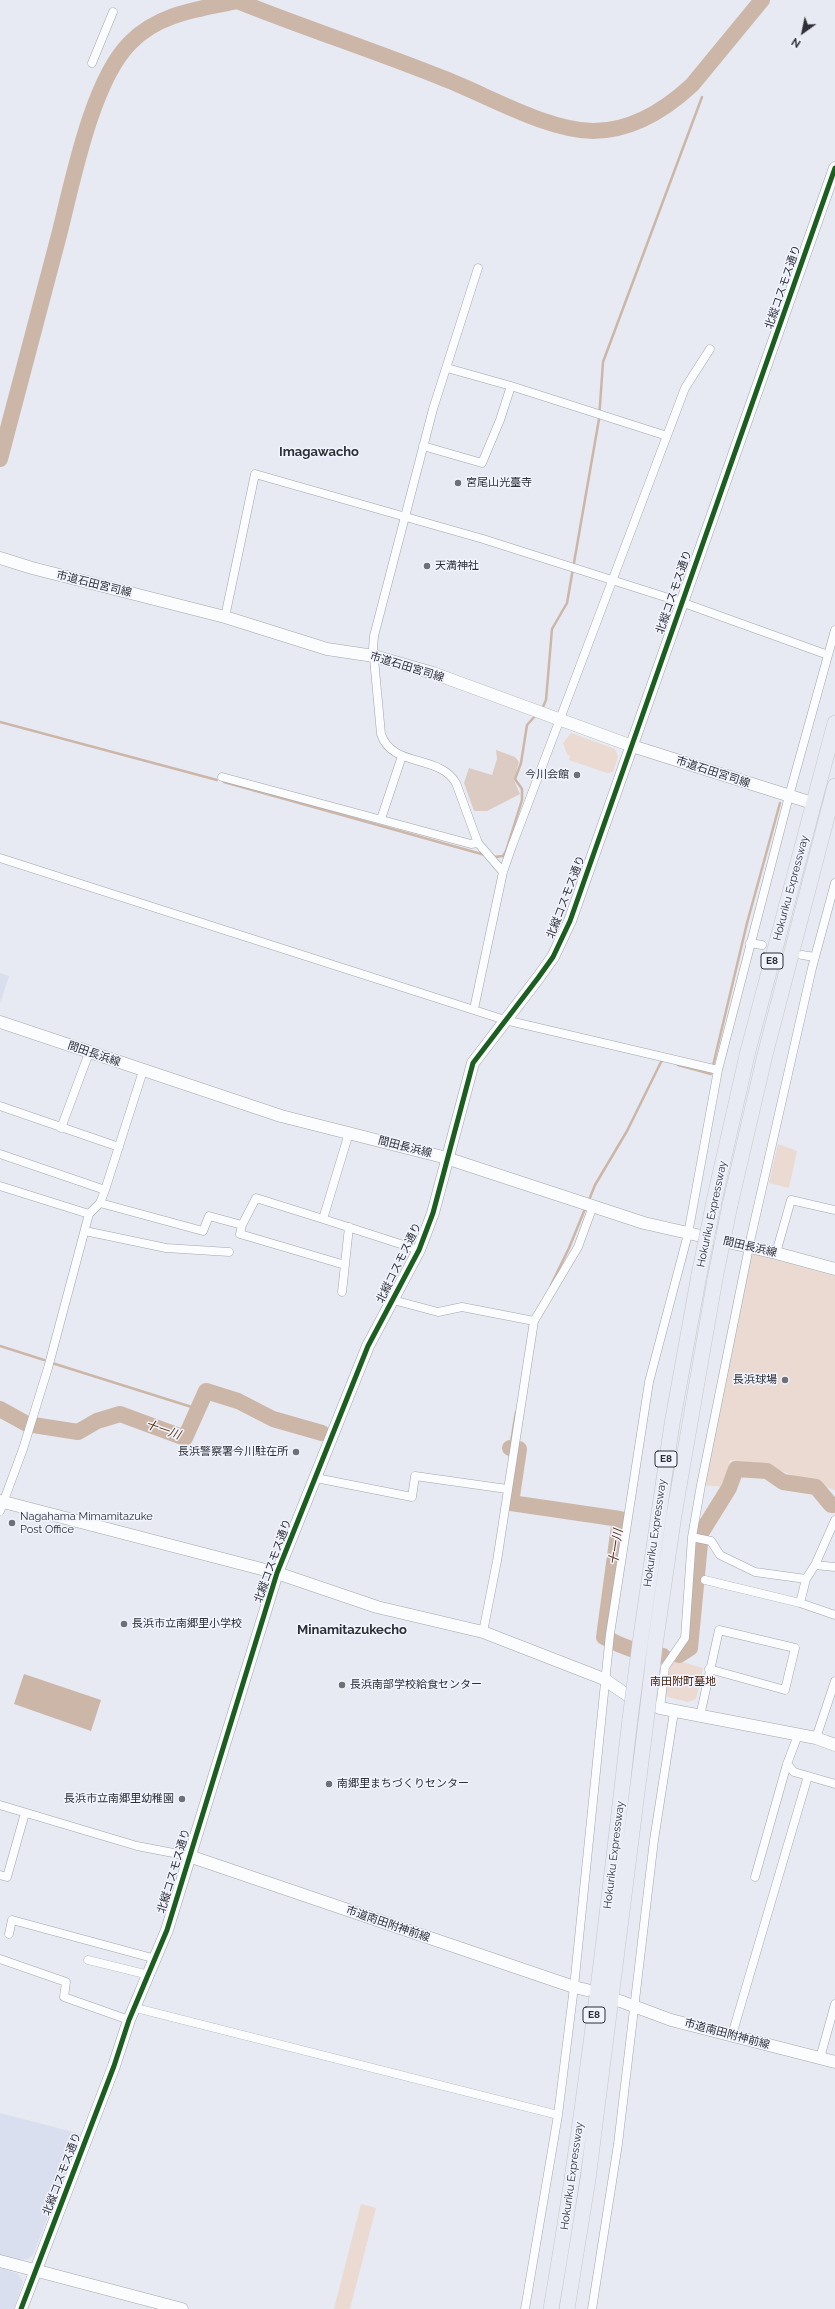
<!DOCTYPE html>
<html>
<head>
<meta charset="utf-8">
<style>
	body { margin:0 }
	#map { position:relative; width:835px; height:2309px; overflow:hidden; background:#e7eaf2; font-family:Raleway,sans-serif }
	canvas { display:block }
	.north { position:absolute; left:783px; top:12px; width:40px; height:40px; -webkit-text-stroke:3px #f1f4fe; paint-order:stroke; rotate:213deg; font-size:11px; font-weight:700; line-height:16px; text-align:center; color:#2d2f35 }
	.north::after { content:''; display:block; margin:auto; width:14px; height:18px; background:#2d2f35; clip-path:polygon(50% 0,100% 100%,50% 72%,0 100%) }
</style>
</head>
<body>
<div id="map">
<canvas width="835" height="2309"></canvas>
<div class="north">N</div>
</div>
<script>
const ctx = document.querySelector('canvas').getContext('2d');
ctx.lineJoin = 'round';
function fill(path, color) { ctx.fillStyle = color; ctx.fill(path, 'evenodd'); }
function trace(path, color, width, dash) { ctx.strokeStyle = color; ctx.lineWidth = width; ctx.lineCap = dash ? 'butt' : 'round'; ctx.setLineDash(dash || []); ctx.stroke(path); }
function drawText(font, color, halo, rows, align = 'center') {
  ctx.font = font + ' Raleway,"Noto Sans JP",sans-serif'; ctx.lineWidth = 3; ctx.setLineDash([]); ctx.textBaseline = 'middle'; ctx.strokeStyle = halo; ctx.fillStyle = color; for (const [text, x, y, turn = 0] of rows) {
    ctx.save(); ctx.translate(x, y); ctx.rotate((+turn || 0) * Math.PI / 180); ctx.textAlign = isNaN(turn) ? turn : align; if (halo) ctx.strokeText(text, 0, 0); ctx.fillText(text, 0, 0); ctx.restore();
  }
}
fill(new Path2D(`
	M0,973L9,976L0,1004Z
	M0,2113L81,2134L33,2255L28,2259L20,2260L0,2255Z
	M0,2268L17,2273L23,2281L14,2309H0Z`), '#dadfef');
fill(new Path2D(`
	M571,733L615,749L618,757L613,772L607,773L569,760L570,756L567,754L563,743Z
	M778,1144L797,1151L789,1188L769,1183Z
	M744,1251L835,1276V1490L764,1465L730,1460L724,1487L702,1485Z
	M672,1659L703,1668L696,1699L688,1702L664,1696Z
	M361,2204L376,2208L350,2309H334Z`), '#eadad1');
fill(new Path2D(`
	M496,750L515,757L519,762L514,780L520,794L487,811H474L464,783L469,768L492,775L497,759Z`), '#dccbc2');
fill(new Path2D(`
	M24,1674L101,1700L91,1731L14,1704Z`), '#ccb6a8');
trace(new Path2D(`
	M692,85L695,88
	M542,709L546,700L552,629L567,603L599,419L603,362L702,97
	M0,722L217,780
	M224,782L485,855
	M494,857L503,856L506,851L522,800V789L515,779L521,763L527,725L536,715
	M678,1065L711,1074L747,923L780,803
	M589,1200L595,1185L627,1131L662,1060L663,1061
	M551,1285L569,1248L585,1209
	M0,1346L44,1360
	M52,1363L198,1409
	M510,1448L516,1412`), '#ccb6a8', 2.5);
trace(new Path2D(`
	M235,0C304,28 376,51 445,79C489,96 546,130 593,131C632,131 665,110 692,85
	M692,85L762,0
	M0,459C19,386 38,313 58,239C72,185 91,82 130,43C159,13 200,9 238,1
	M0,1409L27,1424L78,1432L97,1421L120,1414L185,1438L206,1391L238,1401L273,1419L322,1433
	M510,1448L519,1449L511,1503L620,1519L604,1637C624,1648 641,1654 663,1656
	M679,1655L690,1648L701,1533L729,1488L736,1469L767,1471L783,1482L816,1487L831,1505H835`), '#ccb6a8', 16);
const street = new Path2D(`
	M92,63L113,12
	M478,268L433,409L374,636L373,648L381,734C392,768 439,754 456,783L478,843L503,872
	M447,368L511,386L667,436
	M423,446L482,463L500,420L511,386
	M225,617L255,474L483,539L681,602L828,655
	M222,777L471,844L478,843
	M381,819L402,756
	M0,858L505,1020L718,1070
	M750,943L762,945
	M802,955L815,957
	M474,1009L503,872L512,846L685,388L710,349
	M0,1106L119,1147
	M61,1128L89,1053
	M0,1154L105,1190L100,1203L89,1214L48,1368L23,1449L0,1511
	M0,1186L89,1214
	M105,1190L143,1071
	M100,1203L203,1231L209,1216L242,1225L256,1198L323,1219L349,1133
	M323,1219L419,1250
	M242,1225L240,1234L345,1265
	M85,1231L166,1248L229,1252
	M776,1253L791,1200L835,1210
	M342,1292L349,1227
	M393,1300L438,1312L462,1307L534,1321
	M316,1478L412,1497L415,1476L507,1489
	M835,1520L815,1565L835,1567
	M692,1537L711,1541L720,1555L755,1572L806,1579
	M705,1580L800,1603L835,1615
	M800,1603L806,1579L815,1565
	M483,1632L497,1561L534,1321L578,1247L593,1206
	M660,1708L665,1667L685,1638L692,1537L701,1485L751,1237L812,968L835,883
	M700,1716L719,1630L795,1648L785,1690L709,1669
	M816,1738L835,1681
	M787,1764L794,1772L835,1784
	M0,1805L137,1846L189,1856
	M0,1875L7,1877L25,1813
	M755,1877L787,1764L798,1735
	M9,1934L12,1920L156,1959
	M0,1959L66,1982L64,1997L129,2020
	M88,1960L149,1975
	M136,2008L558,2115
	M732,2035L808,1776
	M820,2058L835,2004
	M525,2309L558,2115L574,1987L610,1634L649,1382L688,1234L718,1070L789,796L835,630
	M592,2309L618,2144L654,1840L674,1712`);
const secondary = new Path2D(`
	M0,558L32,568L225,617L327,649L374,656L433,673L632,746L806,801
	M0,1022L281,1116L443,1157L644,1223L776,1253L835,1269
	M0,1501L277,1573L377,1607L483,1632L604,1679L627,1695L660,1708L816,1738L835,1745
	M189,1856L574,1987L587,1990
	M620,2001L671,2020L835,2062
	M0,2261L182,2309
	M21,2309L114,2066L129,2020L167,1930L277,1573L368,1346L419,1250L433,1213L473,1063L538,978L553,957L570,921L835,168`);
const highway = new Path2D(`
	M714,1201L748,1051L835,723
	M730,1205L765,1055L835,786
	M640,1643L672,1424L699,1275
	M655,1645L674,1515L715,1279
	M551,2309C585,2114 607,1916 630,1719
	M567,2309L588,2179L646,1722`);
trace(street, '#a3a5aa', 9);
trace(secondary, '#a3a5aa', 13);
trace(highway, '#c4c6ca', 16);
trace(street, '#fbfcfd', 8);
trace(secondary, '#fbfcfd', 12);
trace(highway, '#e9ebf4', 15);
const highwayBridge = new Path2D(`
	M699,1275L714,1201
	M715,1279L730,1205
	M630,1719L640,1643
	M646,1722L655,1645`);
trace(highwayBridge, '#c4c6ca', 16, []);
trace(highwayBridge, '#e9ebf4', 15);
trace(new Path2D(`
	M21,2309L114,2066L129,2020L167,1930L277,1573L368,1346L419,1250L433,1213L473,1063L538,978L553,957L570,921L835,168`), '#1b5e20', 5);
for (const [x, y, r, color] of [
	[458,483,4,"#6e7077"],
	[427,566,4,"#6e7077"],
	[577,775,4,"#6e7077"],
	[785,1380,4,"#6e7077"],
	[296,1452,4,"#6e7077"],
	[12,1523,4,"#6e7077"],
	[124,1624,4,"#6e7077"],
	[342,1685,4,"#6e7077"],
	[329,1784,4,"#6e7077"],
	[182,1799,4,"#6e7077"]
]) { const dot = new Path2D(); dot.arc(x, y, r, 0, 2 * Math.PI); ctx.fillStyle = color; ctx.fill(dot); trace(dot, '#f1f4fe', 1.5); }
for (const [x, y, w] of [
	[772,961,22],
	[666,1459,22],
	[594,2015,22]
]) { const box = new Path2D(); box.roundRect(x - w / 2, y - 8, w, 16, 3); ctx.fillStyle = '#f1f4fe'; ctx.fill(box); trace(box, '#2d2f35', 1); }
drawText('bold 10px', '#2d2f35', null, [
	["E8",772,961],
	["E8",666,1459],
	["E8",594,2015]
]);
drawText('11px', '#2d2f35', '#f1f4fe', [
	["北縦コスモス通り",783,287,-71],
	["市道石田宮司線",94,584,14],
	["北縦コスモス通り",674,592,-71],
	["市道石田宮司線",407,667,17],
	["市道石田宮司線",713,772,18],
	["Hokuriku Expressway",791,888,-75],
	["北縦コスモス通り",566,897,-69],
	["間田長浜線",94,1054,19],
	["間田長浜線",405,1147,14],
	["Hokuriku Expressway",712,1214,-78],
	["間田長浜線",750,1247,13],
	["北縦コスモス通り",399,1263,-64],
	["Hokuriku Expressway",655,1533,-82],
	["北縦コスモス通り",273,1561,-70],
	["Hokuriku Expressway",614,1855,-83],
	["北縦コスモス通り",174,1871,-73],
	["市道南田附神前線",388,1924,19],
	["市道南田附神前線",727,2034,15],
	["北縦コスモス通り",62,2174,-69],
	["Hokuriku Expressway",572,2176,-82]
]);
drawText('11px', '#2d2f35', '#f1f4fe', [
	["宮尾山光臺寺",466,483],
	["天満神社",435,566],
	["今川会館",569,775,"right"],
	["長浜球場",777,1380,"right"],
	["長浜警察署今川駐在所",288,1452,"right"],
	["Nagahama Mimamitazuke",20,1517],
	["Post Office",20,1530],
	["長浜市立南郷里小学校",132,1624],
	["長浜南部学校給食センター",350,1685],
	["南郷里まちづくりセンター",337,1784],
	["長浜市立南郷里幼稚園",174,1799,"right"]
], 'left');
drawText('11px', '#442206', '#f1f4fe', [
	["南田附町墓地",683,1682]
]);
drawText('italic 12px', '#5f320d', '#f1f4fe', [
	["十一川",163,1430,19],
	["十一川",616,1547,-82]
]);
drawText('bold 13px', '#2d2f35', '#f1f4fe', [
	["Imagawacho",319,452],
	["Minamitazukecho",352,1630]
]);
</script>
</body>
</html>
